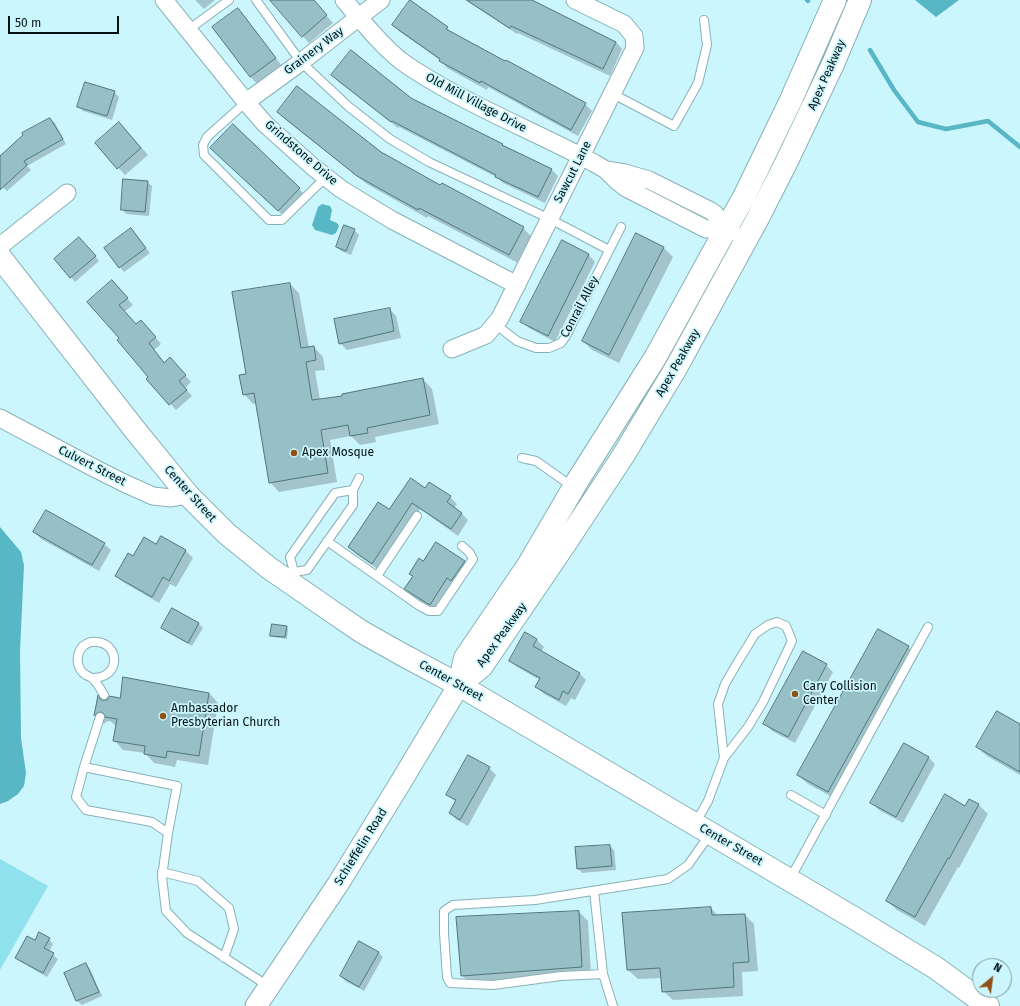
<!DOCTYPE html>
<html>
<head>
<meta charset="utf-8">
<style>
	body { margin:0 }
	#map { position:relative; width:1020px; height:1006px; overflow:hidden; background:#cbf6fd; font-family:"Fira Sans",sans-serif }
	canvas { display:block }
	.north { position:absolute; left:972px; top:958px; width:40px; height:40px; box-sizing:border-box; background:#cbf6fd; border:1px solid #7b9a9f; border-radius:50%; rotate:29deg; font-size:11px; font-weight:700; line-height:16px; text-align:center; color:#031113 }
	.north::after { content:''; display:block; margin:auto; width:14px; height:18px; background:#905117; clip-path:polygon(50% 0,100% 100%,50% 72%,0 100%) }
	.scale { position:absolute; left:8px; top:16px; width:111px; height:18px; box-sizing:border-box; border:2px solid #031113; border-top:0; padding-left:5px; font-size:12px; line-height:14px; white-space:nowrap; color:#031113; -webkit-text-stroke:3px #cbf6fd; paint-order:stroke }
</style>
</head>
<body>
<div id="map">
<canvas width="1020" height="1006"></canvas>
<div class="north">N</div>
<div class="scale">50 m</div>
</div>
<script>
const ctx = document.querySelector('canvas').getContext('2d');
ctx.lineJoin = 'round';
function fill(path, color) { ctx.fillStyle = color; ctx.fill(path, 'evenodd'); }
function trace(path, color, width, dash) { ctx.strokeStyle = color; ctx.lineWidth = width; ctx.lineCap = dash ? 'butt' : 'round'; ctx.setLineDash(dash || []); ctx.stroke(path); }
function drawText(font, color, halo, rows, align = 'center') {
  ctx.font = font + ' "Fira Sans",sans-serif'; ctx.lineWidth = 3.5; ctx.setLineDash([]); ctx.textBaseline = 'middle'; ctx.strokeStyle = halo; ctx.fillStyle = color; for (const [text, x, y, turn = 0] of rows) {
    ctx.save(); ctx.translate(x, y); ctx.rotate((+turn || 0) * Math.PI / 180); ctx.textAlign = isNaN(turn) ? turn : align; if (halo) ctx.strokeText(text, 0, 0); ctx.fillText(text, 0, 0); ctx.restore();
  }
}
fill(new Path2D(`
	M0,859L48,886L0,970Z`), '#8fe1ed');
fill(new Path2D(`
	M915,0H959L936,17Z
	M322,204L330,206L332,210L330,220L337,223L339,226L336,233L332,235L315,230L312,225L318,207Z
	M0,527L21,552L24,565L20,651L21,738L26,773L24,786L18,794L8,801L0,804Z`), '#57b7c5');
fill(new Path2D(`
	M195,0H215L204,9Z
	M271,0H313L333,23L309,43Z
	M465,0H524L616,42L622,49L610,76L518,33L517,34Z
	M238,10L245,17L282,66L257,84L251,77L214,28Z
	M393,25L447,28L453,34L585,104L592,111L578,136L488,87L487,90L447,68L440,60L400,32Z
	M332,75L411,99L502,144L505,148L551,169L558,176L545,203L503,183L498,178L399,127L398,128L339,82Z
	M114,92L119,97L112,120L83,111L79,107Z
	M278,112L381,153L441,187L523,228L532,237L518,263L428,216L427,218L367,184L287,121Z
	M50,119L55,123L66,144L27,166L31,170L7,191L0,184V157Z
	M126,130L148,155L125,175L96,143Z
	M221,157L299,189L308,198L288,220Z
	M147,182L152,186L149,216L126,214L122,209Z
	M354,230L359,235L351,255L341,251L337,246Z
	M135,234L150,253L124,272L105,248Z
	M637,234L664,248L673,257L619,363L592,350L583,341Z
	M562,242L589,255L595,262L555,342L529,328L522,322Z
	M84,243L99,261L75,282L71,277Z
	M290,284L299,293L309,348L314,347L323,357L325,370L315,371L320,400L343,397L423,379L432,389L439,424L375,437L376,442L360,445L351,436L330,440L337,482L279,492L270,482L256,403L253,404L244,394L247,375Z
	M118,288L133,305L124,312L136,325L147,327L161,344L154,350L165,363L176,365L191,382L185,388L192,396L176,410L148,379L150,377L120,338Z
	M390,309L396,316L401,338L347,350L340,343Z
	M426,489L450,497L457,504L454,508L461,513L468,520L458,536L420,509L379,570L356,554L349,547L389,511Z
	M34,532L104,544L111,550L99,571L41,539Z
	M161,537L186,551L193,558L176,587L170,584L159,603L123,582L116,575L134,557L156,545Z
	M465,561L472,568L437,611L413,596L406,589L414,577L411,574L424,562Z
	M198,623L203,628L192,646L167,632L162,628Z
	M286,627L288,629L287,639L273,637L271,635Z
	M525,634L537,640L544,647L541,652L579,673L586,680L575,700L571,698L566,706L544,694L537,687L540,680L517,667L510,660Z
	M908,647L918,656L838,800L808,784L798,775Z
	M826,665L833,672L795,743L772,731L765,724Z
	M124,678L209,693L218,703L208,765L177,760L175,767L154,763L145,753L123,750L114,740L116,726L110,721L106,722L104,724L95,715L99,697L102,701L121,699Z
	M1020,725V775L987,756L977,747Z
	M928,757L935,764L903,823L879,810L872,803Z
	M489,768L496,775L468,826L457,820L450,813L456,802L447,794Z
	M969,800L979,805L988,814L959,868L958,867L925,926L897,910L887,901L966,807Z
	M610,846L614,850L616,870L582,873L578,868Z
	M711,908L718,916L745,915L754,924L758,971L742,972L743,996L673,1000L663,991L662,978L638,979L628,970L623,914Z
	M579,912L588,921L591,976L471,984L462,975Z
	M49,939L53,944L49,952L58,959L47,977L21,962L16,958L35,941Z
	M378,952L383,957L364,991L345,981L341,976Z
	M85,964L90,969L102,996L82,1005L77,1001L65,973Z`), '#0003');
trace(new Path2D(`
	M807,0L808,1
	M870,50L894,90L918,122L946,129L988,121L1020,147`), '#57b7c5', 4.5);
const building = new Path2D(`
	M270,0H314L327,15L302,37Z
	M410,0L448,27L446,29L505,61L506,60L586,103L571,130L481,81L480,83L439,61L440,59L392,25Z
	M467,0H532L616,42L603,69L511,26L510,28Z
	M238,8L276,58L250,77L212,27Z
	M351,50L411,98L503,144L502,145L552,169L538,197L495,177L496,175L392,121L391,122L331,75Z
	M85,82L115,91L107,116L77,107Z
	M297,86L381,152L440,185L442,183L524,227L509,255L419,208L418,210L357,176L277,112Z
	M50,118L63,139L24,161L27,165L0,190V156L23,135L22,133Z
	M119,122L141,148L117,169L95,143Z
	M233,124L300,188L278,211L210,148Z
	M123,179L148,181L145,212L121,210Z
	M344,225L355,229L346,251L336,247Z
	M131,228L146,248L119,268L104,248Z
	M636,233L664,247L609,355L582,341Z
	M79,237L96,256L70,278L54,259Z
	M562,240L589,254L548,336L520,322Z
	M112,280L128,298L119,305L136,324L141,320L156,337L149,343L164,363L170,357L186,375L179,381L187,390L169,405L146,379L148,377L117,340L119,338L87,302Z
	M290,283L301,348L314,346L316,360L306,362L312,400L342,396V394L423,378L430,415L367,428L368,433L350,436L348,425L321,430L328,473L269,483L254,393L243,395L239,375L246,374L232,292Z
	M390,308L394,331L339,344L334,319Z
	M411,478L425,488L429,482L451,496L447,502L462,513L451,529L412,503L372,564L348,547L378,502L389,509Z
	M46,510L105,543L92,565L33,532Z
	M161,536L186,550L169,581L163,577L152,597L115,576L128,553L133,556L144,537L156,544Z
	M436,542L465,561L451,581L447,578L430,605L404,589L413,576L409,574L419,558L423,561Z
	M172,608L199,623L188,643L161,628Z
	M272,624L287,626L285,637L270,636Z
	M878,629L909,646L828,792L797,775Z
	M525,632L537,639L533,646L580,673L568,694L563,691L559,700L535,687L540,678L509,661Z
	M803,651L827,664L788,737L763,724Z
	M123,677L209,693L199,756L167,751L166,758L144,754L145,746L113,741L117,719L105,717L104,714L101,712L97,713L94,716L98,695L101,700H107L109,696L120,698Z
	M997,711L1020,724V772L976,747Z
	M904,743L929,757L896,817L870,803Z
	M468,755L490,767L460,820L449,813L456,800L446,795Z
	M945,794L965,806L969,799L979,804L949,859L948,858L915,917L886,901Z
	M610,845L612,866L577,869L575,847Z
	M711,907L712,915L745,914L749,962L733,963L734,987L662,992L660,968L627,970L622,913Z
	M579,911L582,967L461,976L456,917Z
	M39,932L50,938L44,948L54,953L43,973L15,958L27,936L35,940Z
	M359,941L379,952L359,987L340,976Z
	M86,963L99,992L76,1001L64,973Z`);
fill(building, '#96c0c6');
trace(building, '#4f767c', 1);
const service = new Path2D(`
	M256,0L301,62L349,107L390,139L429,162L550,219L609,250
	M188,30L229,0
	M613,94L674,126L698,83L707,45L704,20
	M246,102L207,137L203,145L204,155L269,220H282L326,177
	M495,324L517,341L536,348H549L561,343L566,336L621,227
	M522,458L536,461L573,487
	M353,490L359,478
	M327,541L418,605L429,611H438L473,559L469,552L462,546
	M377,576L417,516
	M288,580L294,572L307,570L353,505V490L335,493L290,557L294,572
	M93,678C121,678 120,644 97,642C92,641 87,643 83,646C75,655 76,669 86,675C89,677 92,677 94,680C98,684 101,690 104,695
	M100,717L84,767L76,797L86,810L152,822L168,833L162,877L166,911L187,933L268,986
	M84,767L177,786L168,833
	M791,795L826,815
	M695,824L708,801L724,758L748,727L763,702L792,641L786,626L777,622L768,625L755,634L736,665L725,684L718,704L724,758
	M162,872L198,881L229,908L234,929L224,958
	M790,879L928,627
	M594,891L603,974L561,976L493,985L450,983L447,977L444,933V911L453,905L535,900L668,879L688,865L710,834
	M603,974L613,1006`);
const minor = new Path2D(`
	M164,0L246,102L265,124L313,167L341,189L392,220L517,285
	M344,0C362,21 379,43 400,60C413,70 427,78 441,86C491,115 544,136 594,163L606,170L616,180L626,188L706,229H726
	M246,102L301,62L381,0
	M606,170L625,173L649,180L711,211L715,214L726,229L732,232
	M0,246L67,193
	M452,349L486,335L500,318L635,48L634,36L624,24L575,0
	M0,418L96,469L126,484L153,496L171,498L188,495`);
const tertiary = new Path2D(`
	M256,1006L338,884L399,785L459,685`);
const secondary = new Path2D(`
	M0,257L135,430L188,495L227,534L269,568L337,615L362,632L403,655L459,685L854,918L936,968L988,1006
	M459,685L481,667L486,660L567,541L623,456L676,368L758,218L786,163L833,64L860,0
	M459,685L465,658L527,567L578,480L655,358L726,229L744,197L790,102L835,0`);
trace(service, '#88b1b7', 10);
trace(minor, '#88b1b7', 19);
trace(tertiary, '#88b1b7', 23);
trace(secondary, '#88b1b7', 24);
trace(service, '#fff', 8);
trace(minor, '#fff', 17);
trace(tertiary, '#fff', 21);
trace(secondary, '#fff', 22);
for (const [x, y, r, color] of [
	[294,453,4,"#905117"],
	[795,694,4,"#905117"],
	[163,716,4,"#905117"]
]) { const dot = new Path2D(); dot.arc(x, y, r, 0, 2 * Math.PI); ctx.fillStyle = color; ctx.fill(dot); trace(dot, '#cbf6fd', 1.5); }
drawText('12px', '#031113', '#cbf6fd', [
	["Grainery Way",314,51,-37],
	["Apex Peakway",827,75,-66],
	["Old Mill Village Drive",476,103,28],
	["Grindstone Drive",301,153,41],
	["Sawcut Lane",573,172,-63],
	["Conrail Alley",580,307,-62],
	["Apex Peakway",678,363,-60],
	["Culvert Street",92,466,27],
	["Center Street",190,494,48],
	["Apex Peakway",502,635,-54],
	["Center Street",451,681,29],
	["Center Street",731,845,30],
	["Schieffelin Road",361,847,-58]
]);
drawText('12px', '#031113', '#cbf6fd', [
	["Apex Mosque",302,453],
	["Cary Collision",803,687],
	["Center",803,701],
	["Ambassador",171,709],
	["Presbyterian Church",171,723]
], 'left');
</script>
</body>
</html>
